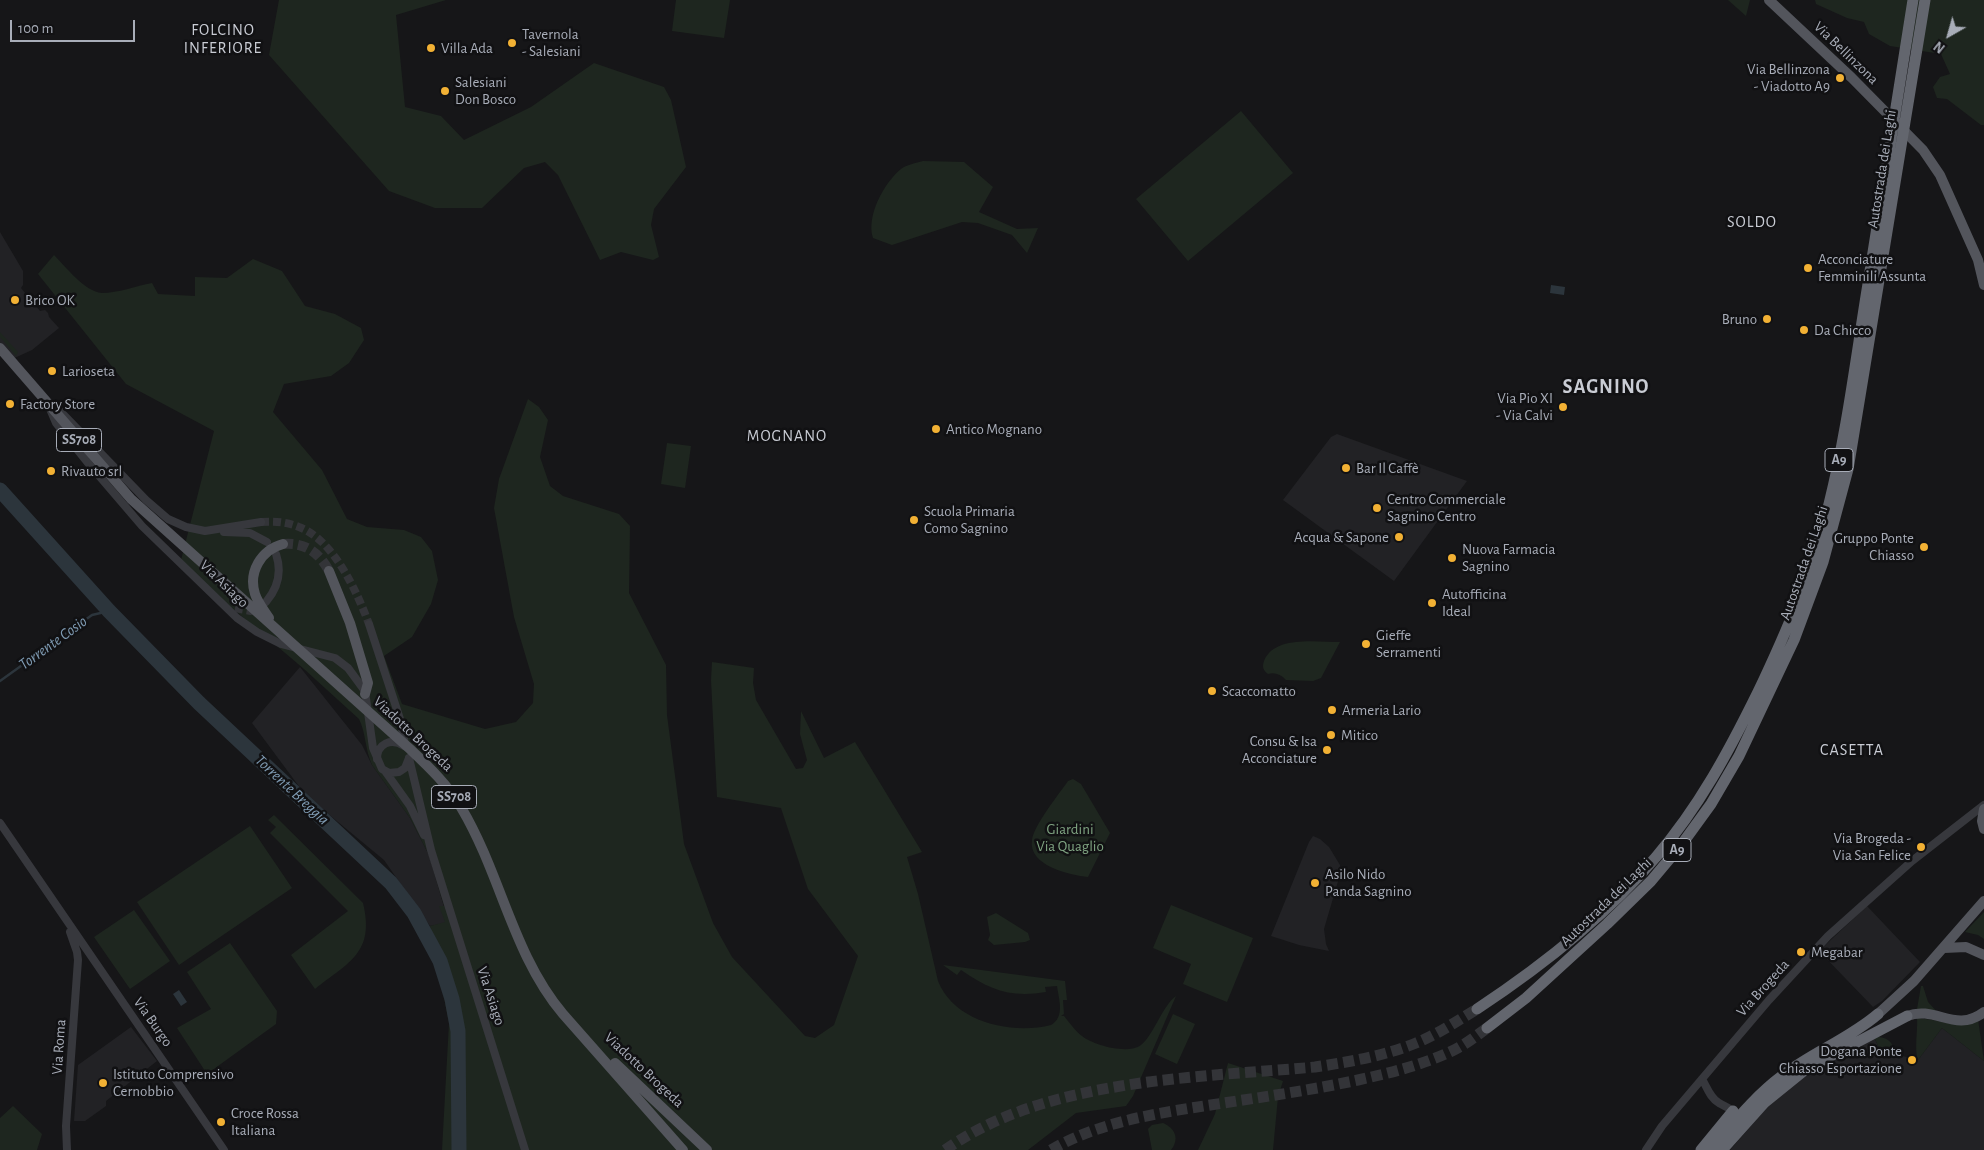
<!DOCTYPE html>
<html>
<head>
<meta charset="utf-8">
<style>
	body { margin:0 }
	#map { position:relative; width:1984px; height:1150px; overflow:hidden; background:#161618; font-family:"Alegreya Sans",sans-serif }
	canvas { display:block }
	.north { position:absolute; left:1924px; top:10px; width:50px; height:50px; -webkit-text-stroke:4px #111113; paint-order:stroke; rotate:218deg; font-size:14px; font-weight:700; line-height:20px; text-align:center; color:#a8adb8 }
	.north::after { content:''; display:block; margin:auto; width:18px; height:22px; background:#a8adb8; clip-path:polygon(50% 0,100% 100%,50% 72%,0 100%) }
	.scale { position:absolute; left:10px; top:20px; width:125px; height:22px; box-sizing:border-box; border:2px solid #a8adb8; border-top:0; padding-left:6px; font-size:15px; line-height:18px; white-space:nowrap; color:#a8adb8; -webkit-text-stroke:4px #111113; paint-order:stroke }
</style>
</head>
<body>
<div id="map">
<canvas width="1984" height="1150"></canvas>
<div class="north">N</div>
<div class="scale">100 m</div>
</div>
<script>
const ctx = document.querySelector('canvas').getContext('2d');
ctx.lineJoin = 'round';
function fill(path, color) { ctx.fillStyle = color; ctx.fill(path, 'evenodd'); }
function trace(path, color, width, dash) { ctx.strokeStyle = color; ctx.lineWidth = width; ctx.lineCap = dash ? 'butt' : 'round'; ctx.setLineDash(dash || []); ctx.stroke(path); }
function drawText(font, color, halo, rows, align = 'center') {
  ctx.font = font + ' "Alegreya Sans",sans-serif'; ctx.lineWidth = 5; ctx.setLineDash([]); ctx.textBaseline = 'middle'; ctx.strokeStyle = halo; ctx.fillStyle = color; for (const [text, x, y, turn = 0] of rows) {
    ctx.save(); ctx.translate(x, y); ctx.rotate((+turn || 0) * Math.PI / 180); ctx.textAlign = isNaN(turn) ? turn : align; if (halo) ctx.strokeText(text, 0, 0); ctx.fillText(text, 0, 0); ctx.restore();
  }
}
fill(new Path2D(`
	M0,232L23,271V285L21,288L40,311L45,310L48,313L49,317L59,328L32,350L10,360L0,348Z
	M1337,434L1467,481L1394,581L1283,500L1331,437Z
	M300,667L362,745L372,765L410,818L429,855L444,907L440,906L446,923L430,926L384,860L315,803L298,785L252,723Z
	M1313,836L1320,839L1329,847L1340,865L1341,871L1324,929L1326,944L1329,951L1299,945L1271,936L1309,842Z
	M1867,906L1920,962L1882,1001L1873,1007L1819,951Z
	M131,1027L157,1061L106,1101V1106L85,1121H74L78,1065Z
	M1942,1028L1984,1061V1150H1730L1771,1103L1809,1071L1874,1037L1880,1050L1918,1060Z`), '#222225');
fill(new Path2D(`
	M279,0H446L396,15L405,107L441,116L464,140L531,107L594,63L664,87L671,100L686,167L654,209L651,225L659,257L653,260L621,252L600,260L558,175L545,162L524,168L482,208H435L389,191L269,55Z
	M676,0H730L724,38L672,31Z
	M1728,0H1750L1746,16Z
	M1815,0H1984V125H1981L1947,99L1937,98L1933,87L1940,77L1950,74L1941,54L1890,46L1869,34L1864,22L1847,18L1816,4Z
	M1241,111L1293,173L1188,261L1136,199Z
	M923,161L964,162L993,187L979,212L1017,229L1038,228L1027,253L1012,235L978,223L962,222L892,245L873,238C866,216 884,183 901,169C906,165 916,163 923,161Z
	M54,255C65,266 85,292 102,293C118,293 136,286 152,283L158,294L195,296V277L227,278L253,259L282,271L305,306L335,314L361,328L364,340L349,363L331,376L284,384L273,412L322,470L347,519L367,527L404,530L421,537L432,551L438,580L431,604L412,637L384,656L402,704L485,729L516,722L533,703L534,684L514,617L494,508L499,479L528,399L539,407L548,420L540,457L550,486L563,496L619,514L630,526L629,593L666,665L667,715L684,844L713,923L732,957L805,1036L815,1038L834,1025L858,956L808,889L781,808L717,797L711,680L712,662L754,668L753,683L756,700L796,769L803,768L807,760L800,734L801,711L824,758L855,742L922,852L907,857L918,894L938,981C954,1022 1011,1035 1051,1025C1065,1017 1059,1000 1057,986L1045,987L1046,992C1010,998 990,990 961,970L957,975L943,965L1065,981L1067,1000H1063L1064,1014L1061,1016H1064C1070,1023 1075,1031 1082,1036C1093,1045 1128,1055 1141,1045C1153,1036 1163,1005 1176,996L1133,1096L1126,1106L1076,1113L1028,1150H442L449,1023L430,926L445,922L439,906H444L429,855L410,818L372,765C365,750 366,733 359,719L304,669L180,564L214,431L126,384L38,274Z
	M0,332L18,352L16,356L0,337Z
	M667,443L691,446L685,488L661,484Z
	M1340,642L1321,678L1313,681L1286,680C1281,674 1274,672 1268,674C1263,670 1262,667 1264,661C1274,635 1317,642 1340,642Z
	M1073,779L1081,784L1110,833L1088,877C1070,875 1028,866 1032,840C1034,825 1059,794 1068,781Z
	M274,815L363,903C375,953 349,962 315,989L291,955L348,911L270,833L276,827L268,820Z
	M250,826L292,888L179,965L137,902Z
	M1171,905L1253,938L1227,1002L1183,984L1191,964L1153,948Z
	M134,910L170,961L130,989L94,937Z
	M1984,912V939L1978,935L1965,932Z
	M996,913L1028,933L1030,940L1025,942L994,945L988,940L990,935L987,917Z
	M230,943L277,1011L276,1024L207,1074L177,1028L211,1009L187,972Z
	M1921,986H1923L1928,1002L1939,1014L1917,1009Z
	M1173,1014L1195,1024L1177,1064L1155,1054Z
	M1917,1018C1944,1020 1950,1029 1978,1019L1984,1061L1942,1028L1918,1060C1914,1050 1918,1030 1917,1018Z
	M1874,1037C1885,1036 1895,1041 1893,1053L1880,1050Z
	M1228,1063L1283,1081L1278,1097L1273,1150H1198L1215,1114Z
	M13,1106L42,1134L37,1150H0V1118Z
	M1163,1123C1175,1128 1180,1139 1171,1150H1152L1148,1129L1152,1125Z`), '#1e261f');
fill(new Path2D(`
	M1551,285L1565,287L1564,295L1550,293Z
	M179,990L187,1002L181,1006L173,994Z`), '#2c353c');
trace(new Path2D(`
	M0,681L92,615L109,611`), '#2c353c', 2.5);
trace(new Path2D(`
	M0,490L109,611L199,703L391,883L414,913L440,961L452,999L458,1031L459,1150`), '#2c353c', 15);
trace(new Path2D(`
	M261,522C274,521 287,522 299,527C334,540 357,592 369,624
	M235,608L251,611L257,608`), '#333438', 8, [8, 4]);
trace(new Path2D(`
	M283,544C304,542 319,552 329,571`), '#333438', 10, [10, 5]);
trace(new Path2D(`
	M945,1150C1046,1078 1196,1078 1315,1067C1349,1062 1384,1056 1416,1043C1438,1034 1457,1021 1477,1009
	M1051,1150C1097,1123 1152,1114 1204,1106C1256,1098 1307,1091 1358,1080C1390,1073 1422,1065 1452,1051C1465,1045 1476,1036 1487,1028`), '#333438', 11, [11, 5.5]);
trace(new Path2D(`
	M50,409L56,423L88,463L142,526L237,618L257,632L281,644L335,658L348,668L365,691L373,748L382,769L389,773L399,772L405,768L409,758
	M61,412L146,500L168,519L186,527L205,531L261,522
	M224,532L250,533L267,542
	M266,602C278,588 282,572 276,554
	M369,624L400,719L405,744
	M409,758L431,850L525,1150
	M377,759C377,744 391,737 404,746
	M385,771L410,806L424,835
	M0,823L224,1150
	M1702,1079C1707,1087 1710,1098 1719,1103C1724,1106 1728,1107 1733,1111
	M67,1150L66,1126L78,960L77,952L70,932
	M1646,1150L1662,1126L1769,1000L1828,936L1912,861L1984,805`), '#37383d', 8);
trace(new Path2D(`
	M1769,0L1852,78L1923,150L1940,175L1978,260L1984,285
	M0,348L131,499L410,749C429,767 449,786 462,809C501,875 513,955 563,1014L683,1150
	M329,571L350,623L368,683L365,694
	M269,618C264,610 258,603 255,594C248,572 261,550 283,544
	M1984,809L1982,821L1984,829
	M1944,948L1966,947L1984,955
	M1878,1014L1914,981L1984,901
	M1907,1016C1936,1005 1955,1034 1984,1012
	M615,1063L707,1150`), '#53555c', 10);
trace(new Path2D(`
	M1477,1009C1542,966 1605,917 1656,857C1699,807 1729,751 1758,692C1787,631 1813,570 1829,504C1847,432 1856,357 1868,284C1883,189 1898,95 1913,0
	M1487,1028L1526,998L1607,924L1651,881L1682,844L1711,804L1739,756L1794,640L1823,562L1848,469L1925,0
	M1701,1150L1733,1111
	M1710,1150C1733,1124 1754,1097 1782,1076C1813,1052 1849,1039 1878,1014
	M1722,1150L1764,1103L1806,1069L1907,1016`), '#63666e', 11);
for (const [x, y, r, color] of [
	[512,43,5,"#f2b134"],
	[431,48,5,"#f2b134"],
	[1840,78,5,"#f2b134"],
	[445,91,5,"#f2b134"],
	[1808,268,5,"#f2b134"],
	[15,300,5,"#f2b134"],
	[1767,319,5,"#f2b134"],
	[1804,330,5,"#f2b134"],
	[52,371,5,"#f2b134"],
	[10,404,5,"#f2b134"],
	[1563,407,5,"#f2b134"],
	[936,429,5,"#f2b134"],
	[1346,468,5,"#f2b134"],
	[51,471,5,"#f2b134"],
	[1377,508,5,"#f2b134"],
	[914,520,5,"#f2b134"],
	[1399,537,5,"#f2b134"],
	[1924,547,5,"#f2b134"],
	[1452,558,5,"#f2b134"],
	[1432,603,5,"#f2b134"],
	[1366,644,5,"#f2b134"],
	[1212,691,5,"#f2b134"],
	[1332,710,5,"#f2b134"],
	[1331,735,5,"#f2b134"],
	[1327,750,5,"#f2b134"],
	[1921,847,5,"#f2b134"],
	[1315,883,5,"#f2b134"],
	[1801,952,5,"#f2b134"],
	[1912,1060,5,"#f2b134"],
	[103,1083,5,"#f2b134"],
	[221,1122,5,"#f2b134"]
]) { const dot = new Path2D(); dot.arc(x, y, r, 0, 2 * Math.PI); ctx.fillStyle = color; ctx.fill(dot); trace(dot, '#111113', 2); }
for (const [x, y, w] of [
	[79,440,45],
	[1839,460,28],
	[454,797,45],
	[1677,850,28]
]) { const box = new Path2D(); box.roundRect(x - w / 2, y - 11.5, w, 23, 4); ctx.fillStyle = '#111113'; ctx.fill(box); trace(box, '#a8adb8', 1); }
drawText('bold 14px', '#a8adb8', null, [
	["SS708",79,440],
	["A9",1839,460],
	["SS708",454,797],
	["A9",1677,850]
]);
drawText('15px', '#a8adb8', '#111113', [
	["Tavernola",522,34],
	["- Salesiani",522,51],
	["Villa Ada",441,48],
	["Via Bellinzona",1830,69,"right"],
	["- Viadotto A9",1830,86,"right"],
	["Salesiani",455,82],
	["Don Bosco",455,99],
	["Acconciature",1818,259],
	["Femminili Assunta",1818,276],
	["Brico OK",25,300],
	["Bruno",1757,319,"right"],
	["Da Chicco",1814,330],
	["Larioseta",62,371],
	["Via Pio XI",1553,398,"right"],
	["- Via Calvi",1553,415,"right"],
	["Factory Store",20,404],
	["Antico Mognano",946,429],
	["Bar Il Caffè",1356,468],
	["Rivauto srl",61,471],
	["Centro Commerciale",1387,499],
	["Sagnino Centro",1387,516],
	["Scuola Primaria",924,511],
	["Como Sagnino",924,528],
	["Acqua & Sapone",1389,537,"right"],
	["Gruppo Ponte",1914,538,"right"],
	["Chiasso",1914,555,"right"],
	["Nuova Farmacia",1462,549],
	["Sagnino",1462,566],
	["Autofficina",1442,594],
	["Ideal",1442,611],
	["Gieffe",1376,635],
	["Serramenti",1376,652],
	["Scaccomatto",1222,691],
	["Armeria Lario",1342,710],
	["Mitico",1341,735],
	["Consu & Isa",1317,741,"right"],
	["Acconciature",1317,758,"right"],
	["Via Brogeda -",1911,838,"right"],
	["Via San Felice",1911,855,"right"],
	["Asilo Nido",1325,874],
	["Panda Sagnino",1325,891],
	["Megabar",1811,952],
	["Dogana Ponte",1902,1051,"right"],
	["Chiasso Esportazione",1902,1068,"right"],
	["Istituto Comprensivo",113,1074],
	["Cernobbio",113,1091],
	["Croce Rossa",231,1113],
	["Italiana",231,1130]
], 'left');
drawText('15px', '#a8adb8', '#111113', [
	["Via Bellinzona",1846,53,44],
	["Autostrada dei Laghi",1882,169,-81],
	["Autostrada dei Laghi",1804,563,-71],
	["Via Asiago",224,584,44],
	["Viadotto Brogeda",413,734,43],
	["Autostrada dei Laghi",1606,902,-44],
	["Via Brogeda",1763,988,-48],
	["Via Asiago",491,996,72],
	["Via Burgo",153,1022,55],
	["Via Roma",59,1047,-86],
	["Viadotto Brogeda",644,1070,43]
]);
drawText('15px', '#7fa381', '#111113', [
	["Giardini",1070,829],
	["Via Quaglio",1070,846]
]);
ctx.letterSpacing = '1px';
drawText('16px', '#c9ccd4', '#111113', [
	["FOLCINO",223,30],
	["INFERIORE",223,48],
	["SOLDO",1752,222],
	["MOGNANO",787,436],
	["CASETTA",1852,750]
]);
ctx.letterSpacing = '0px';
drawText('italic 16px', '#7f9bb3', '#111113', [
	["Torrente Cosio",53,643,-36],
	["Torrente Breggia",292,790,43]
]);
ctx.letterSpacing = '1px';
drawText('bold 20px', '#c9ccd4', '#111113', [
	["SAGNINO",1606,387]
]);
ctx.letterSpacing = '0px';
</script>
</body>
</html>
